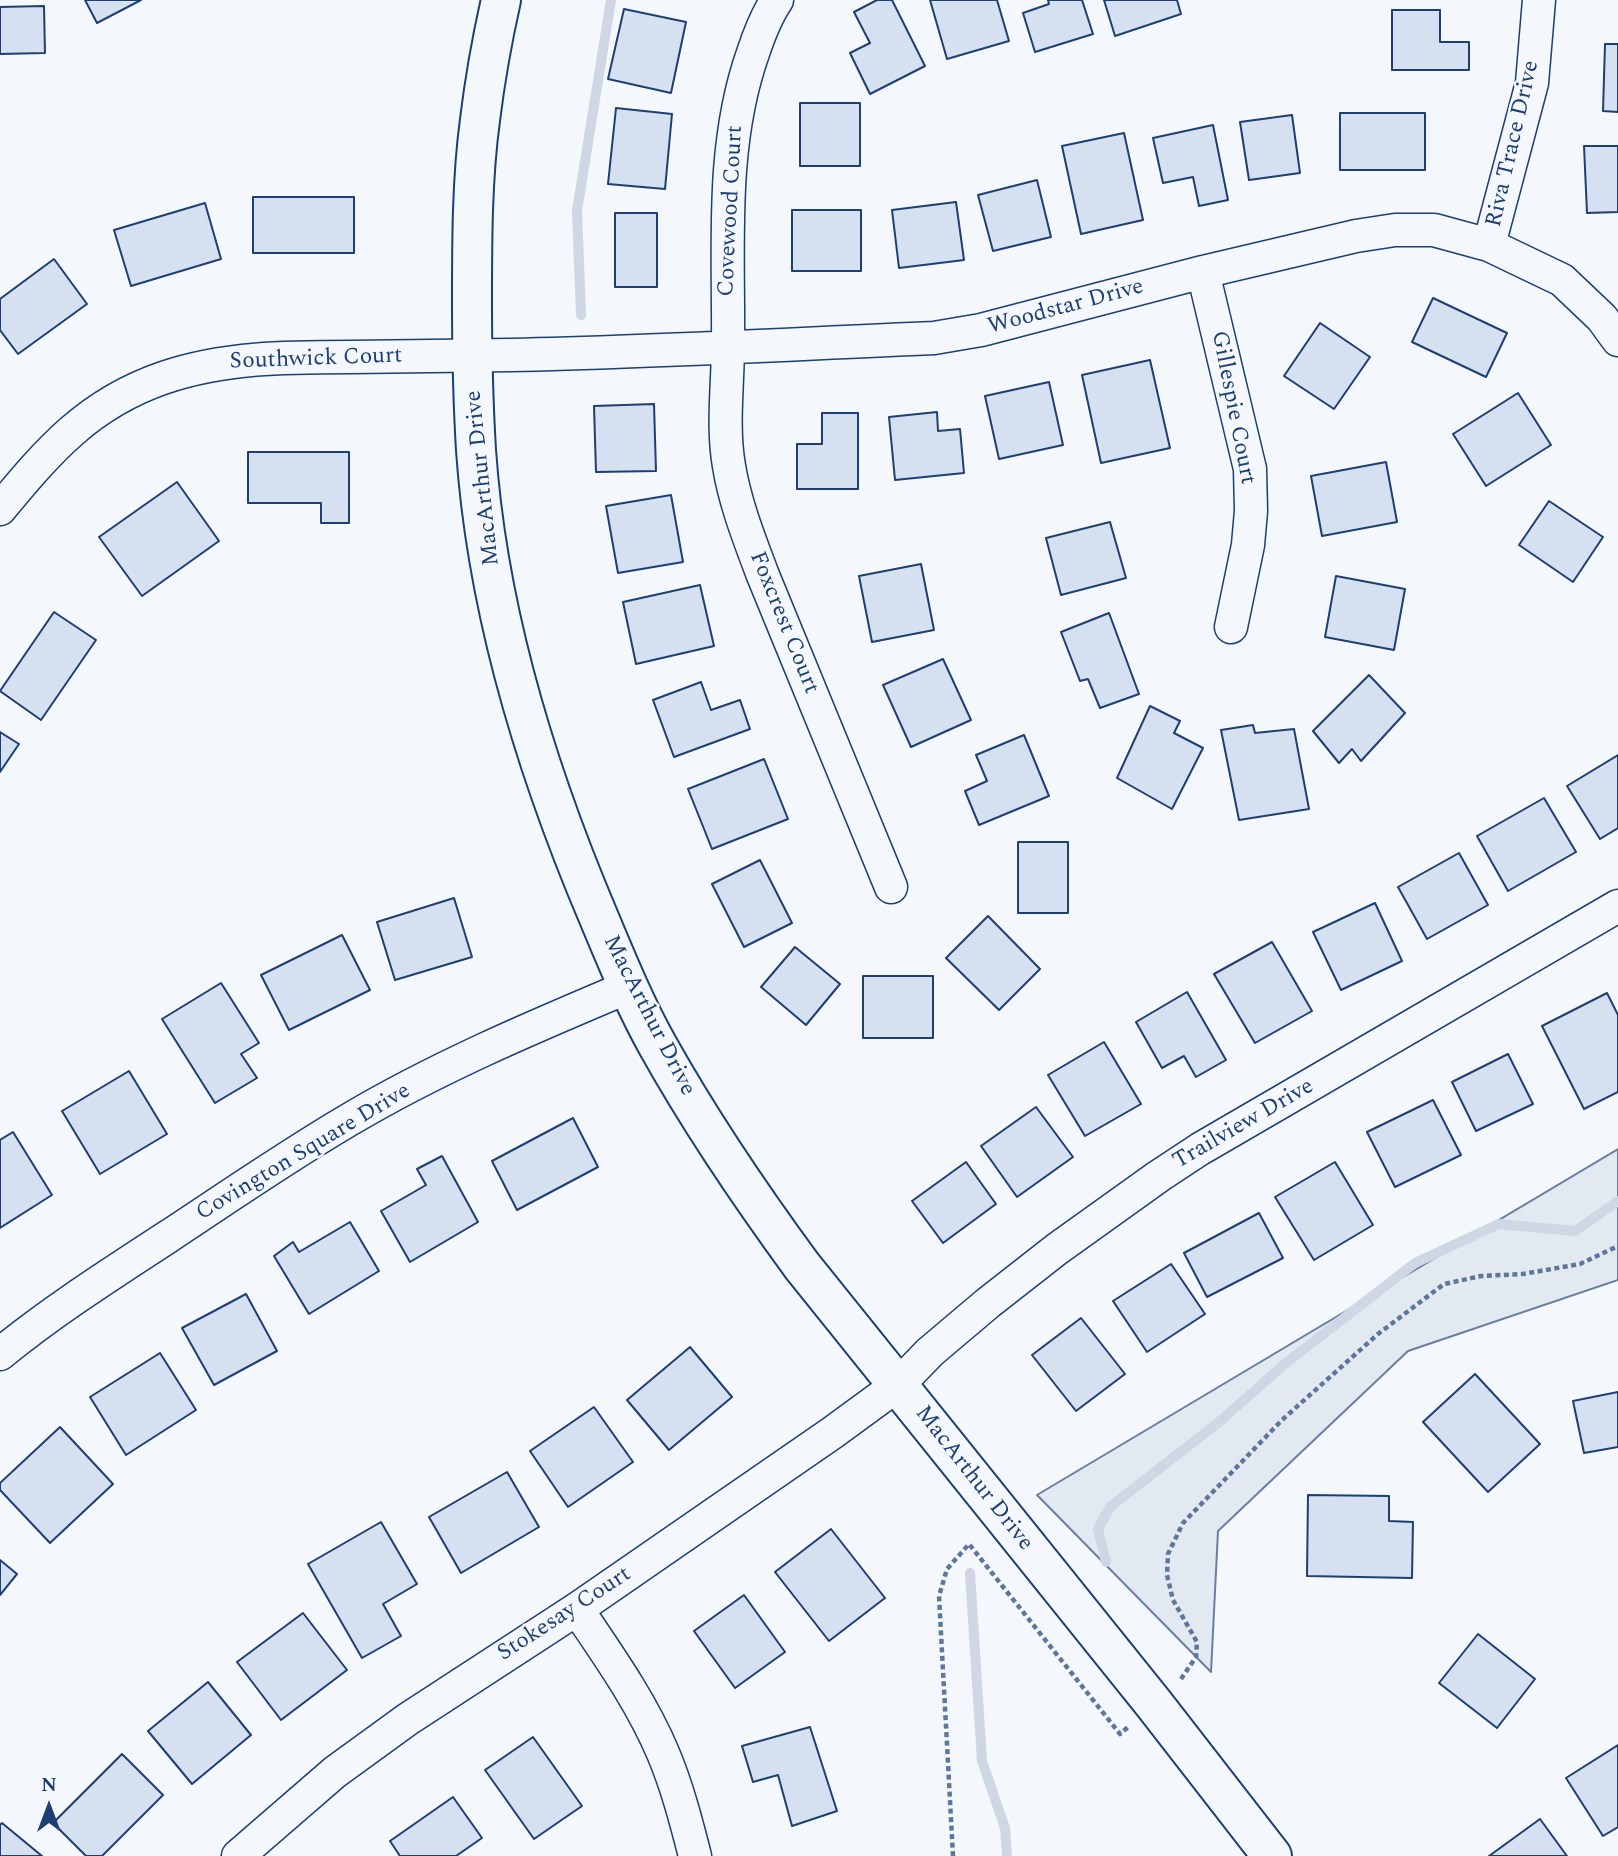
<!DOCTYPE html>
<html>
<head>
<meta charset="utf-8">
<style>
	body { margin:0 }
	#map { position:relative; width:1618px; height:1856px; overflow:hidden; background:#f4f7fb; font-family:Spectral,serif }
	canvas { display:block }
	.north { position:absolute; left:14px; top:1772px; width:70px; height:70px; -webkit-text-stroke:5px #f4f7fb; paint-order:stroke; rotate:0deg; font-size:19px; font-weight:700; line-height:28px; text-align:center; color:#1d3f73 }
	.north::after { content:''; display:block; margin:auto; width:24px; height:32px; background:#1d3f73; clip-path:polygon(50% 0,100% 100%,50% 72%,0 100%) }
</style>
</head>
<body>
<div id="map">
<canvas width="1618" height="1856"></canvas>
<div class="north">N</div>
</div>
<script>
const ctx = document.querySelector('canvas').getContext('2d');
ctx.lineJoin = 'round';
function fill(path, color) { ctx.fillStyle = color; ctx.fill(path, 'evenodd'); }
function trace(path, color, width, dash) { ctx.strokeStyle = color; ctx.lineWidth = width; ctx.lineCap = dash ? 'butt' : 'round'; ctx.setLineDash(dash || []); ctx.stroke(path); }
function drawText(font, color, halo, rows, align = 'center') {
  ctx.font = font + ' Spectral,serif'; ctx.lineWidth = 5; ctx.setLineDash([]); ctx.textBaseline = 'middle'; ctx.strokeStyle = halo; ctx.fillStyle = color; for (const [text, x, y, turn = 0] of rows) {
    ctx.save(); ctx.translate(x, y); ctx.rotate((+turn || 0) * Math.PI / 180); ctx.textAlign = isNaN(turn) ? turn : align; if (halo) ctx.strokeText(text, 0, 0); ctx.fillText(text, 0, 0); ctx.restore();
  }
}
const green = new Path2D(`
	M1618,1149V1280L1408,1351L1218,1531L1211,1672L1037,1495Z`);
fill(green, '#e3e9f0');
trace(green, '#687fa3', 2);
trace(new Path2D(`
	M581,315L577,211L611,0
	M1106,1562L1098,1529L1110,1507L1219,1422L1286,1363L1415,1263L1499,1224L1575,1231L1618,1201
	M970,1573L982,1761L1005,1828L1007,1856`), '#cfd7e4', 10);
const building = new Path2D(`
	M85,0H141L97,23Z
	M877,0H892L925,66L870,94L850,53L870,43L854,12Z
	M930,0H997L1009,41L947,59Z
	M1048,0H1082L1093,34L1035,52L1023,13L1049,4Z
	M1104,0H1177L1181,14L1115,36Z
	M44,6L45,53L0,54V7Z
	M624,9L686,22L671,93L608,79Z
	M1392,10H1440V42H1469V70H1392Z
	M1605,44H1618V112L1603,111Z
	M800,103H860V166H800Z
	M616,108L672,114L665,189L608,184Z
	M1340,113H1425V170H1340Z
	M1292,115L1300,173L1249,180L1240,122Z
	M1213,125L1228,200L1199,206L1193,177L1163,183L1153,138Z
	M1124,133L1143,220L1081,234L1062,146Z
	M1584,146H1618V212L1587,213Z
	M1037,180L1051,237L993,251L978,195Z
	M253,197H354V253H253Z
	M956,202L964,260L899,268L892,210Z
	M205,203L221,259L131,286L114,230Z
	M792,210H861V271H792Z
	M615,213H657V287H615Z
	M54,259L87,304L18,354L0,330V299Z
	M1433,298L1507,333L1486,377L1412,342Z
	M1320,323L1370,357L1334,409L1284,376Z
	M1150,360L1170,448L1101,463L1082,375Z
	M1049,382L1063,445L999,459L985,396Z
	M1518,393L1551,445L1486,486L1453,434Z
	M654,404L656,471L596,472L594,406Z
	M937,412L938,431L960,429L964,473L895,480L889,417Z
	M822,413H858V489H797V444H822Z
	M248,452H349V523H321V503H248Z
	M1386,462L1397,522L1322,536L1311,476Z
	M177,482L219,541L142,596L99,537Z
	M671,495L683,562L618,573L606,506Z
	M1549,501L1603,537L1573,582L1519,545Z
	M1110,522L1126,578L1061,595L1046,538Z
	M921,564L934,630L872,642L859,576Z
	M1336,576L1405,589L1394,650L1325,637Z
	M700,585L714,646L636,664L623,602Z
	M54,612L96,640L41,720L0,691Z
	M1109,613L1139,694L1100,708L1088,679L1080,681L1061,632Z
	M943,659L971,720L911,747L883,685Z
	M1369,675L1405,713L1361,761L1352,749L1339,763L1313,731Z
	M701,682L711,710L740,700L750,729L674,757L653,700Z
	M1150,706L1180,721L1174,733L1203,748L1172,809L1117,778Z
	M1253,725L1255,733L1294,729L1309,809L1239,820L1221,730Z
	M0,732L19,744L0,772Z
	M1024,735L1049,796L979,825L965,791L987,781L976,755Z
	M1618,755V828L1600,839L1567,786Z
	M764,759L788,819L712,849L688,789Z
	M1544,798L1576,852L1508,891L1477,836Z
	M1018,842H1068V913H1018Z
	M1459,853L1488,905L1427,939L1398,887Z
	M760,860L792,923L744,947L712,884Z
	M454,898L472,957L395,980L377,922Z
	M1375,903L1402,961L1341,990L1313,932Z
	M988,916L1040,969L999,1010L946,958Z
	M342,935L370,990L289,1030L261,975Z
	M1272,942L1312,1011L1255,1043L1214,974Z
	M795,947L840,984L806,1025L761,987Z
	M863,976H933V1038H863Z
	M221,983L259,1043L241,1054L257,1078L215,1103L162,1019Z
	M1187,992L1226,1060L1196,1077L1184,1056L1162,1068L1136,1022Z
	M1607,993L1618,1015V1092L1584,1109L1542,1026Z
	M1104,1042L1141,1104L1085,1136L1048,1075Z
	M1508,1054L1533,1104L1476,1131L1452,1082Z
	M129,1071L167,1134L100,1174L62,1111Z
	M1433,1100L1461,1155L1395,1187L1367,1132Z
	M1036,1107L1073,1157L1017,1197L981,1146Z
	M573,1118L598,1167L517,1210L492,1161Z
	M13,1132L52,1195L0,1228V1140Z
	M442,1156L478,1222L410,1262L381,1211L426,1185L417,1169Z
	M966,1162L996,1204L943,1243L912,1201Z
	M1335,1162L1373,1225L1314,1260L1275,1197Z
	M1259,1213L1283,1258L1207,1297L1184,1253Z
	M350,1222L379,1271L309,1314L274,1256L293,1242L299,1252Z
	M1171,1264L1205,1314L1147,1352L1113,1301Z
	M246,1294L277,1351L214,1385L182,1328Z
	M1081,1318L1125,1374L1076,1411L1032,1355Z
	M690,1347L732,1397L669,1450L627,1400Z
	M160,1353L196,1410L126,1455L90,1397Z
	M1475,1374L1540,1444L1488,1492L1423,1422Z
	M1618,1392V1447L1584,1453L1573,1401Z
	M594,1407L633,1462L568,1507L530,1451Z
	M60,1427L113,1484L50,1543L0,1490V1483Z
	M507,1472L539,1527L461,1573L429,1517Z
	M1308,1495L1389,1496V1521L1413,1522L1412,1578L1307,1576Z
	M381,1522L417,1584L383,1604L401,1636L362,1658L308,1564Z
	M831,1529L885,1598L829,1641L775,1572Z
	M0,1560L17,1574L0,1595Z
	M744,1595L785,1652L735,1688L694,1631Z
	M303,1613L347,1670L281,1720L237,1662Z
	M1478,1634L1535,1679L1497,1728L1439,1683Z
	M208,1682L251,1735L192,1784L148,1731Z
	M810,1727L837,1811L792,1826L778,1775L753,1782L742,1746Z
	M533,1737L582,1806L534,1839L485,1770Z
	M1618,1745V1827L1603,1836L1566,1778Z
	M122,1754L163,1795L102,1856H86L53,1823Z
	M453,1797L482,1838L456,1856H400L390,1841Z
	M1540,1819L1567,1856H1489Z
	M2,1823L42,1856H0V1825Z`);
fill(building, '#d5e0f0');
trace(building, '#1d3f73', 2);
const minor = new Path2D(`
	M777,0C766,16 759,35 753,53C720,146 729,247 728,344C728,384 722,426 729,466C735,503 749,538 762,573L891,887
	M1489,245L1532,83L1539,0
	M1203,272L1250,469L1251,511L1248,545L1231,627
	M0,509C49,450 88,404 163,378C224,357 287,357 351,357C404,356 458,356 511,355C652,352 793,344 934,338L981,330L1203,272L1356,236L1395,230H1434L1489,245L1562,280L1602,318L1618,340
	M0,1354C54,1310 111,1274 169,1236C228,1197 286,1157 347,1121C436,1068 533,1027 628,987
	M577,1609C608,1655 641,1701 663,1753C677,1786 686,1821 695,1856
	M238,1856L335,1772L408,1719L577,1609L832,1433L899,1384L930,1352L988,1303L1057,1249L1159,1176L1200,1149L1618,906`);
const tertiary = new Path2D(`
	M501,0C492,40 485,79 480,120C472,179 472,241 472,301C472,351 473,400 476,450C487,610 536,770 599,918C617,961 635,1005 658,1046C701,1123 750,1195 802,1266L1154,1704L1272,1856`);
trace(minor, '#1d3f73', 35);
trace(tertiary, '#1d3f73', 42);
trace(new Path2D(`
	M1181,1679L1196,1657L1197,1642L1173,1600L1167,1575L1168,1554L1183,1523L1282,1420L1378,1334L1444,1284L1481,1276L1523,1274L1580,1264L1618,1246
	M953,1856L939,1596L947,1569L969,1544L1120,1734L1128,1727`), '#5e769c', 4.5, [5, 3.5]);
trace(minor, '#f4f7fb', 32);
trace(tertiary, '#f4f7fb', 38);
drawText('23px', '#1d3f73', '#f4f7fb', [
	["Riva Trace Drive",1514,144,-77],
	["Covewood Court",732,211,-87],
	["Woodstar Drive",1066,308,-15],
	["Southwick Court",316,360,-2],
	["Gillespie Court",1232,408,79],
	["MacArthur Drive",484,478,-96],
	["Foxcrest Court",783,623,68],
	["MacArthur Drive",648,1016,63],
	["Trailview Drive",1244,1125,-30],
	["Covington Square Drive",304,1153,-31],
	["MacArthur Drive",973,1479,52],
	["Stokesay Court",565,1615,-33]
]);
</script>
</body>
</html>
